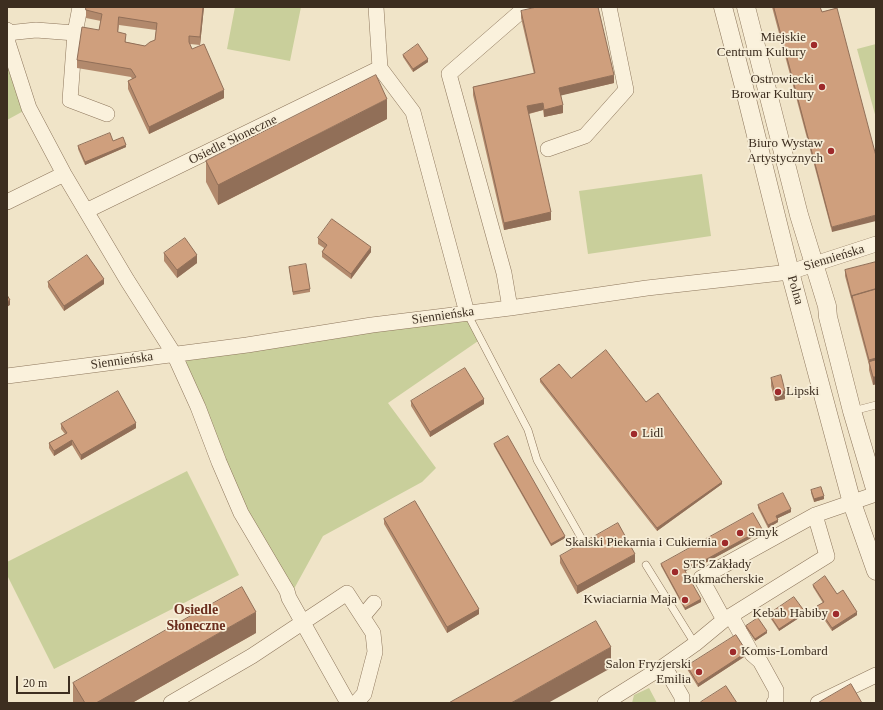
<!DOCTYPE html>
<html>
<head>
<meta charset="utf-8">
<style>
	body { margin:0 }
	#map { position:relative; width:883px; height:710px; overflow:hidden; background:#f0e4c8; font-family:"Times New Roman",serif }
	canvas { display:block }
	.frame { position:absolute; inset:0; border:8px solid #3d2e20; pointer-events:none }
	.scale { position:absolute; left:16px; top:676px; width:54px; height:18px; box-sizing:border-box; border:2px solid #3d2e20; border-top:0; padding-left:5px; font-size:12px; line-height:14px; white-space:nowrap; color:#3d2e20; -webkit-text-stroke:3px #f7eed8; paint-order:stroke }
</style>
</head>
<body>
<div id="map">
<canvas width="883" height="710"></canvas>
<div class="frame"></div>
<div class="scale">20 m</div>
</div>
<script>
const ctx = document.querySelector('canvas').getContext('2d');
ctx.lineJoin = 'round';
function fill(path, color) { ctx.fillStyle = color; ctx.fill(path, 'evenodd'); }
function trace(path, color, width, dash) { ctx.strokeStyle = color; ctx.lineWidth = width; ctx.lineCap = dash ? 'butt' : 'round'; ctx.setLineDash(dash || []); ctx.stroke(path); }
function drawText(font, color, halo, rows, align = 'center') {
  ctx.font = font + ' "Times New Roman",serif'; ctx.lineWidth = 3.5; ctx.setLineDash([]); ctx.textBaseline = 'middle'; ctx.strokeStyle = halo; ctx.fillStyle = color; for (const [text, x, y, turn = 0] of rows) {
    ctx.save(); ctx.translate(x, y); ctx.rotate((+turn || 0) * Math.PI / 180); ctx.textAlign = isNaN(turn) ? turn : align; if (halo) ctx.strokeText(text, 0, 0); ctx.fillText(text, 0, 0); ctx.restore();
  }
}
fill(new Path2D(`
	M235,7H301L290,61L227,49Z
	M7,43L29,108L7,120Z
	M876,44V118L857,49Z
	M702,174L711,236L588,254L579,191Z
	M467,313L481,339L388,403L436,468L422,482L323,536L289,598L241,513L174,354Z
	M187,471L239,575L54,669L7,575V562Z
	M649,688L657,703H632L634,695Z`), '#c9cf9b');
const service = new Path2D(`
	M467,313L528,430L537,460L583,541
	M853,411L876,405
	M646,565L695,644`);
const minor = new Path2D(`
	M376,7L380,68L413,112L467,313
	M7,30L8,43L29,108L64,174L127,280L174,354L198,407L219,462L241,513L287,591L289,598L348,703
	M7,33L36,30L75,33L70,100L107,114
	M75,33L80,7
	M548,149L585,136L626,90L609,7
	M7,202L64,174
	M86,211L380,68
	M510,308L504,273L449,74L526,7
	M7,376L247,345L372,325L510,308L647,288L790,272L876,244
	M363,616L374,603
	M731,616L752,654L760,661L776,690V700L774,703
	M724,620L701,578L815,515L876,494
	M664,666L682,697V703
	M171,703L252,656L347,593L373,633L375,652L364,694L356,703
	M605,703L664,666L695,644L724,620L827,556L815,515
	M818,703L876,675`);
const tertiary = new Path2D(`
	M723,7L744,87L790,272L852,503L876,571
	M746,7L799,215L827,306L828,317L852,411L876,492`);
trace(service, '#8d765c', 8);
trace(minor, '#8d765c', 16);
trace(tertiary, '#8d765c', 19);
trace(service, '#faf1dc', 7);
trace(minor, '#faf1dc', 15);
trace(tertiary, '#faf1dc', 18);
fill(new Path2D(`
	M86,7H204L200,45L190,44L192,49L224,98L149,134L128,89V81L132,79L131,77L77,68V60L99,30L101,21L86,18ZM119,25L156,30L155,40L145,46L126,42L118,32Z
	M772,7H820L822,12L837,8L832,232Z
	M521,11L614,83L561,95L563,113L544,117L543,110L529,114L551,220L504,230L473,95V87L534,74L521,18Z
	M403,55L428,62L413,72L403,57Z
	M387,119L218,205L206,182V161Z
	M113,141L126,147L85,165L78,149V146Z
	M318,238L371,252L351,279L322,257V252L324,248L318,244Z
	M164,253L197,263L177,278L164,261Z
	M876,262V384L873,385L869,370V365L845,276V270Z
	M289,267L310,289V292L293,295Z
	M48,282L104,284L64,311L48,287Z
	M571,378L722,484L657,531L540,382V379Z
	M771,378L785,399L775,401L771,386Z
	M411,401L484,404L430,437L411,406Z
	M61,424L136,428L81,460L72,445L54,456L49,448V443L65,434L61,429Z
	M494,444L565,538L551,546L494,446Z
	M811,490L824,499L814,502L811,493Z
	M758,505L791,512L778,518V522L768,528L758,508Z
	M384,519L479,614L447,633L384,524Z
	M762,532L694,569L693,567L685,571L701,602L685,610L661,566V564Z
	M560,556L635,562L577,594L560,563Z
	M813,585L837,594L857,615L832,631L817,609V606L823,603L813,587Z
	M769,614H805L779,631L769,616Z
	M746,626L767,633L755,641L746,628Z
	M256,633L132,703H73V683Z
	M747,655L698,687L687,669V666Z`), '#b2896c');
fill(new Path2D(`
	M203,7H204L200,45V37Z
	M428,59V62L413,72V69Z
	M614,75V83L559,96V88Z
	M224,90V98L149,134V127Z
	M387,99V119L218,205V185Z
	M543,103V110L527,114V106Z
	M563,105V113L544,117V110Z
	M126,145V147L85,165V162Z
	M551,212V220L504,230V223Z
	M876,215V221L832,232V227Z
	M371,247V252L351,279V274Z
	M197,255V263L177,278V270Z
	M104,279V284L64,311V306Z
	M10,300V305L7,307V302Z
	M876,358V366L869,364V360Z
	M873,377H876V384L873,385Z
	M785,391V399L775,401V393Z
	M484,399V404L430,437V432Z
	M136,423V428L81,460V455Z
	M72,440V445L54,456V451Z
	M722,482V484L657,531V528Z
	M824,496V499L814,502V499Z
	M791,509V512L776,519V516Z
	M778,520V522L768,528V525Z
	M762,529V532L694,569V566Z
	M565,536V538L551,546V544Z
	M635,554V562L577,594V586Z
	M693,564V567L684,572V569Z
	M701,599V602L685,610V608Z
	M479,609V614L447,633V627Z
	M256,612V633L132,703H96Z
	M805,612V614L779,631V629Z
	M857,612V615L832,631V628Z
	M767,631V633L755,641V639Z
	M611,647V668L548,703H511Z
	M747,652V655L698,687V684Z`), '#916f58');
const building = new Path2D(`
	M86,7H203L200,37L189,36V42L192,49L204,44L224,90L149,127L128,81L136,77L131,69L77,60L82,27L99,30L102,14L86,10ZM119,17L157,23L155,40L150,42L145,46L125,42L126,34L118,32Z
	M537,7H598L614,75L559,88L563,105L544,110L543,103L527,106L551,212L504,223L473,87L535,73L521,11Z
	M774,7H820L822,12L837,8L876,156V215L832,227Z
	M418,44L428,59L413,69L403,55Z
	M376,75L387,99L218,185L206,161Z
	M110,133L113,141L123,137L126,145L85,162L78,146Z
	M332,219L371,247L351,274L322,252L327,245L318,238Z
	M185,238L197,255L177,270L164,253Z
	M87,255L104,279L64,306L48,282Z
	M876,262V289L852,296V298L845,270Z
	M306,264L310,289L293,292L289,267Z
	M876,289V358L869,360L852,296Z
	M7,295L10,300L7,302Z
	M606,350L646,402L658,393L722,482L657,528L540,379L559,364L571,378Z
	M876,360V377H873L869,362Z
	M465,368L484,399L430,432L411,401Z
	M781,375L785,391L775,393L771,378Z
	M118,391L136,423L81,455L72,440L54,451L49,443L67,433L61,424Z
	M508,436L565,536L551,544L494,444Z
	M821,487L824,496L814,499L811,490Z
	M783,493L791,509L776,516L778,520L768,525L758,505Z
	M415,501L479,609L447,627L384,519Z
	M753,513L762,529L694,566L693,564L684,569L701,599L685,608L661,564Z
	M618,523L635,554L577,586L560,556Z
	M825,576L837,594L843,590L857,612L832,628L817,606L824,602L813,585Z
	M242,587L256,612L96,703H85L73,683Z
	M794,597L805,612L779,629L769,614Z
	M758,618L767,631L755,639L746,626Z
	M596,621L611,647L511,703H449Z
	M736,635L747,652L698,684L687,666Z
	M851,684L862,703H818Z
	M726,686L737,703H702L701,702Z`);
fill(building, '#cf9f7d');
trace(building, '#916f58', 1);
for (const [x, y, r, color] of [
	[814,45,4,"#9e2a2b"],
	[822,87,4,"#9e2a2b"],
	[831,151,4,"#9e2a2b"],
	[778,392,4,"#9e2a2b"],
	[634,434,4,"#9e2a2b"],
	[740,533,4,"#9e2a2b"],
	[725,543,4,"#9e2a2b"],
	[675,572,4,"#9e2a2b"],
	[685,600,4,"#9e2a2b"],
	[836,614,4,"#9e2a2b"],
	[733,652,4,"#9e2a2b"],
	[699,672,4,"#9e2a2b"]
]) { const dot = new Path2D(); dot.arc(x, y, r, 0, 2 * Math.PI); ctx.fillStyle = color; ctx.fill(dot); trace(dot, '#f7eed8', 1.5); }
drawText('13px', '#3d2e20', '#f7eed8', [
	["Miejskie",806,38],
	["Centrum Kultury",806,53],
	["Ostrowiecki",814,80],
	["Browar Kultury",814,95],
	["Biuro Wystaw",823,144],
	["Artystycznych",823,159],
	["Lipski",786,392,"left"],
	["Lidl",642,434,"left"],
	["Smyk",748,533,"left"],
	["Skalski Piekarnia i Cukiernia",717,543],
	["STS Zakłady",683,565,"left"],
	["Bukmacherskie",683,580,"left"],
	["Kwiaciarnia Maja",677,600],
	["Kebab Habiby",828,614],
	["Komis-Lombard",741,652,"left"],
	["Salon Fryzjerski",691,665],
	["Emilia",691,680]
], 'right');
drawText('13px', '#3d2e20', '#f7eed8', [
	["Osiedle Słoneczne",233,140,-26],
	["Siennieńska",834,258,-17],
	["Polna",795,290,74],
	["Siennieńska",443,316,-8],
	["Siennieńska",122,361,-8]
]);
drawText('bold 14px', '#6b2e1e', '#f7eed8', [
	["Osiedle",196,610],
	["Słoneczne",196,626]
]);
</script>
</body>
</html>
